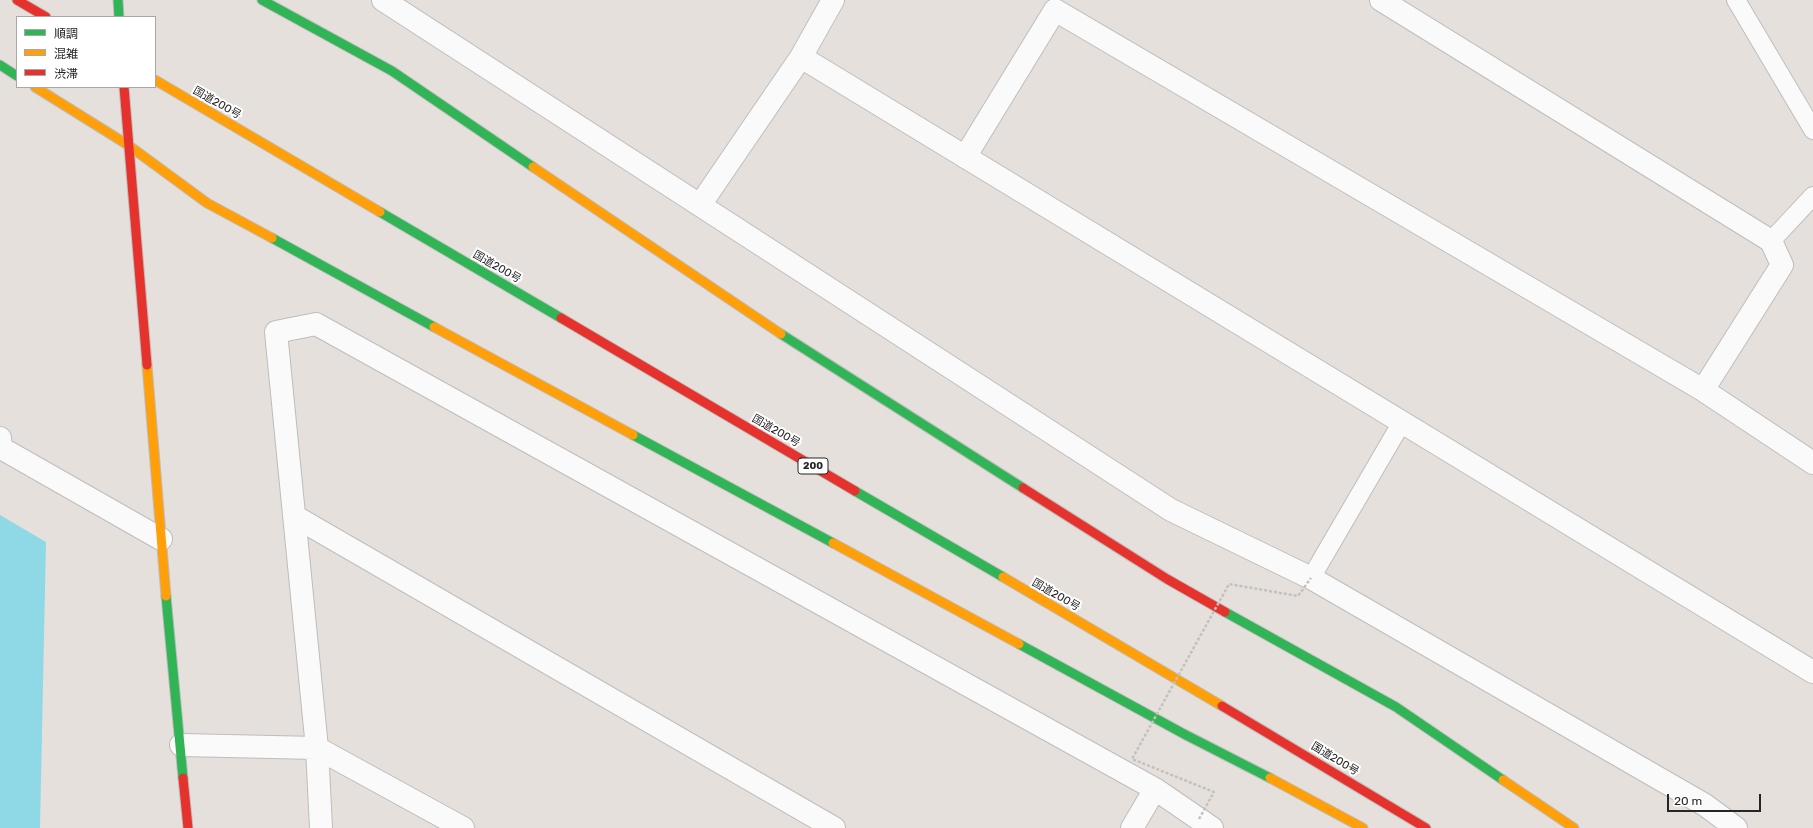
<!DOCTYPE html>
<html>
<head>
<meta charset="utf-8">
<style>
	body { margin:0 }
	#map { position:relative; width:1813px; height:828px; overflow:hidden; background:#e5e0db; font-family:Rubik,"Noto Sans JP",sans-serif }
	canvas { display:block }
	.legend { position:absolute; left:16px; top:16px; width:140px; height:72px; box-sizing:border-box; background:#fff; border:1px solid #a8a8a8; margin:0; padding:5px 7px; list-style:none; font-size:12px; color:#262626 }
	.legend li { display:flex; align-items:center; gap:8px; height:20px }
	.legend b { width:20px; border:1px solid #a8a8a8 }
	.scale { position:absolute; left:1667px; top:794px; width:94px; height:18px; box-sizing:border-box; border:2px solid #262626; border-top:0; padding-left:5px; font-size:12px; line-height:14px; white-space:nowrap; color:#262626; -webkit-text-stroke:3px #fff; paint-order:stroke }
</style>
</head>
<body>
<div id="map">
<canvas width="1813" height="828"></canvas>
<ul class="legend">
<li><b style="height:5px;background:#30b455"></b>順調</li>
<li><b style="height:5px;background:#ff9f0a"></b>混雑</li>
<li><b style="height:5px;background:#e5322d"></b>渋滞</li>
</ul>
<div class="scale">20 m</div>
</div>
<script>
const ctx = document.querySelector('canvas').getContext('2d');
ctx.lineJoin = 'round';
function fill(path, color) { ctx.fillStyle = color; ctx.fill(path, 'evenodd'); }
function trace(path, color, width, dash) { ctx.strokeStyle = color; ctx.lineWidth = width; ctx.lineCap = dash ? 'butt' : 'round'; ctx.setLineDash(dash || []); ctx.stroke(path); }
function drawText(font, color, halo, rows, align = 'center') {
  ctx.font = font + ' Rubik,"Noto Sans JP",sans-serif'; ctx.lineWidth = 4; ctx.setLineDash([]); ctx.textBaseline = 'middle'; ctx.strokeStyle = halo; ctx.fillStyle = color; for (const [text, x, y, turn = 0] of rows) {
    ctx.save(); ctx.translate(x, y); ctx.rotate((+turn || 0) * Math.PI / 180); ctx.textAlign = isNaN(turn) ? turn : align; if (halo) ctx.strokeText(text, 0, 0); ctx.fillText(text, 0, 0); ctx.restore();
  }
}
fill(new Path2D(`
	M0,515L46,542L40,828H0Z`), '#8fd9e7');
const lane = new Path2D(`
	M1736,0L1813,130
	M1771,241L1813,196
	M1311,578L1402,422`);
const street = new Path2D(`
	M383,0L1171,510L1311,578L1705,805L1736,828
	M1381,0L1771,241L1782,265L1703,390
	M801,57L1813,672
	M965,157L1055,10L1703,390L1813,463
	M700,205L801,57L833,0
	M0,438L1,448L161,539
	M294,516L834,828
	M181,745L317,748L463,828
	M321,828L317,748L276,332L316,324L1155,789L1212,828
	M1132,828L1155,789`);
const fast = new Path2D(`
	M118,0L119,17
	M262,0L392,71L533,167
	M0,65L17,76
	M380,212L561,318
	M272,238L434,327
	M781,334L1023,488
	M633,435L833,543
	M855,491L1003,577
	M166,596L183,778
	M1225,612L1396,707L1503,780
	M1019,644L1184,734L1270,778`);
const slow = new Path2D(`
	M155,80L380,212
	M35,87L128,145L207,203L272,238
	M533,167L781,334
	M434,327L633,435
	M147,365L166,596
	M833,543L1019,644
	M1003,577L1222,706
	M1270,778L1363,828
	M1503,780L1574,828`);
const jam = new Path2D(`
	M17,0L46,17
	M124,87L147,365
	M561,318L855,491
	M1023,488L1167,579L1225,612
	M1222,706L1426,828
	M183,778L188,828`);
trace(lane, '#bebdbd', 20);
trace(street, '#bebdbd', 24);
trace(fast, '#bebdbd', 11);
trace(slow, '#bebdbd', 11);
trace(jam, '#bebdbd', 11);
trace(lane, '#fbfafa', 18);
trace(street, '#fbfafa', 22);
trace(fast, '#30b455', 9);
trace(slow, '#ff9f0a', 9);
trace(jam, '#e5322d', 9);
trace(new Path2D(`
	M1199,819L1214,792L1132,759L1229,584L1298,596L1311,578`), '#c2c1c0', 2.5, [3, 2]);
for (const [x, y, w] of [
	[813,466,30]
]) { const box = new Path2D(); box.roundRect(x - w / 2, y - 8, w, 16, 3); ctx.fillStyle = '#fff'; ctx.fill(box); trace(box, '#262626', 1); }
drawText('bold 10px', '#262626', null, [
	["200",813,466]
]);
drawText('11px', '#262626', '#fff', [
	["国道200号",217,103,30],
	["国道200号",497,267,30],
	["国道200号",776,431,30],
	["国道200号",1056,595,30],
	["国道200号",1335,759,31]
]);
</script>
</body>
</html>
